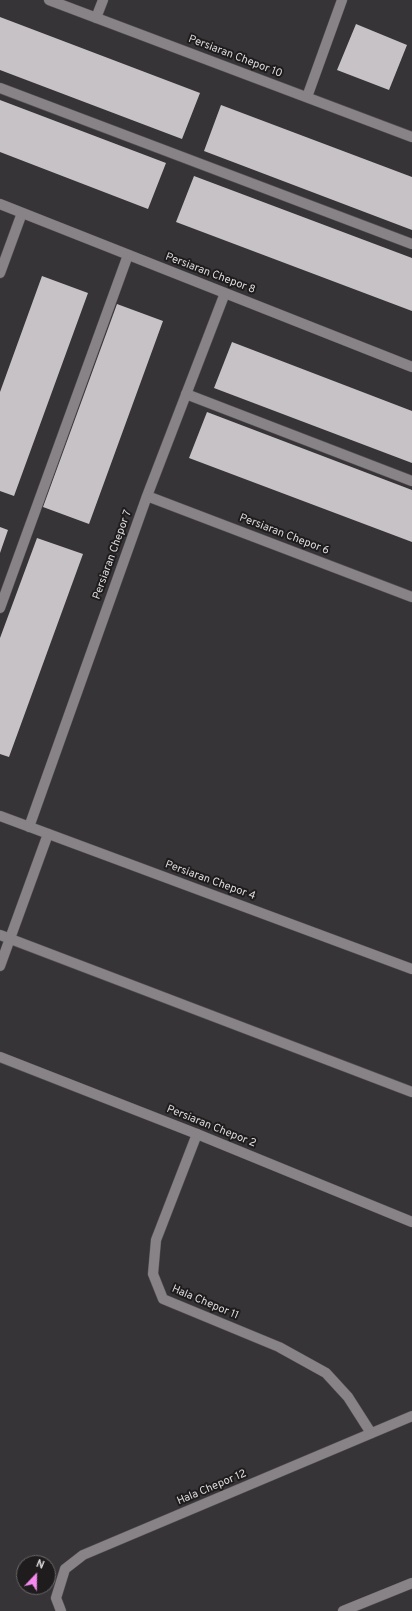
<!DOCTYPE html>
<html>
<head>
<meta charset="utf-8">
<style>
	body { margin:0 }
	#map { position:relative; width:412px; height:1611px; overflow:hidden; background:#373437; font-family:Overpass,sans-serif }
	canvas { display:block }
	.north { position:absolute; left:16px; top:1555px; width:40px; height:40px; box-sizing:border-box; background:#1e1c1d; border:1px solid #6a6869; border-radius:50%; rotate:22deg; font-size:11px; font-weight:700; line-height:16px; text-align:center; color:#dddadc }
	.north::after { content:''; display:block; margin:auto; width:14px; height:18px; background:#f589ef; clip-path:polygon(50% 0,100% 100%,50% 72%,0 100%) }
</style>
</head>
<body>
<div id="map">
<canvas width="412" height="1611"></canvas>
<div class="north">N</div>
</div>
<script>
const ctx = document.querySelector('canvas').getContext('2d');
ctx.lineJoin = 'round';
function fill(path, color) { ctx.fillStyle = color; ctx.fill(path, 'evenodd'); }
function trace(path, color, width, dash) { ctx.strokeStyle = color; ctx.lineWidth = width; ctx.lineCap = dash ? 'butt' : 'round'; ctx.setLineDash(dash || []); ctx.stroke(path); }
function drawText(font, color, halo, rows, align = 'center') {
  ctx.font = font + ' Overpass,sans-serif'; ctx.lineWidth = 4; ctx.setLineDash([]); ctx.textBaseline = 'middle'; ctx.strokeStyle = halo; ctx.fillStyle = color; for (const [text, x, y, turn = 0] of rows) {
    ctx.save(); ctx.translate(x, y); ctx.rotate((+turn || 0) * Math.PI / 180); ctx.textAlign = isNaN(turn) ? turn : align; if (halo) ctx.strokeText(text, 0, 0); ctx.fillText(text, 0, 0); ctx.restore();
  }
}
fill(new Path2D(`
	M0,17L200,93L182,139L0,70Z
	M356,24L407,45L389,90L337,70Z
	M0,100L166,163L148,209L0,152Z
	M221,105L412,177V230L204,151Z
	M194,176L412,258V311L176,222Z
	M42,276L88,293L14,496L0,491V392Z
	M117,304L163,321L89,524L43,507Z
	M232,342L412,411V463L214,388Z
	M207,412L412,490V542L189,458Z
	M0,527L8,530L0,553Z
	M37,538L83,554L9,757L0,754V638Z`), '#c6c2c6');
const service = new Path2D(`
	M0,88L412,244
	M186,394L412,481
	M0,608L128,255
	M0,935L412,1092
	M0,966L48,834
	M197,1134L156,1240L153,1274L163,1299L279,1347L326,1373L348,1397L371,1433
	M343,1611L412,1583`);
const minor = new Path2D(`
	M49,0L412,137
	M96,18L103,0
	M307,97L342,0
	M0,204L412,367
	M0,273L22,213
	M147,496L412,597
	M0,816L412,969
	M29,827L147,496L225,293
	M0,1057L197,1134L412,1222
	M61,1611L56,1598L65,1569L83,1555L412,1416`);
trace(service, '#545053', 11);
trace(minor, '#545053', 11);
trace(service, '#878387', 10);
trace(minor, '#878387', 10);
drawText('11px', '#dddadc', '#1e1c1d', [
	["Persiaran Chepor 10",235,57,21],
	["Persiaran Chepor 8",210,274,21],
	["Persiaran Chepor 6",284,535,21],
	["Persiaran Chepor 7",113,555,-70],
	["Persiaran Chepor 4",210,881,20],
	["Persiaran Chepor 2",211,1127,22],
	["Hala Chepor 11",205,1303,23],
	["Hala Chepor 12",212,1488,-23]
]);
</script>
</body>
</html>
